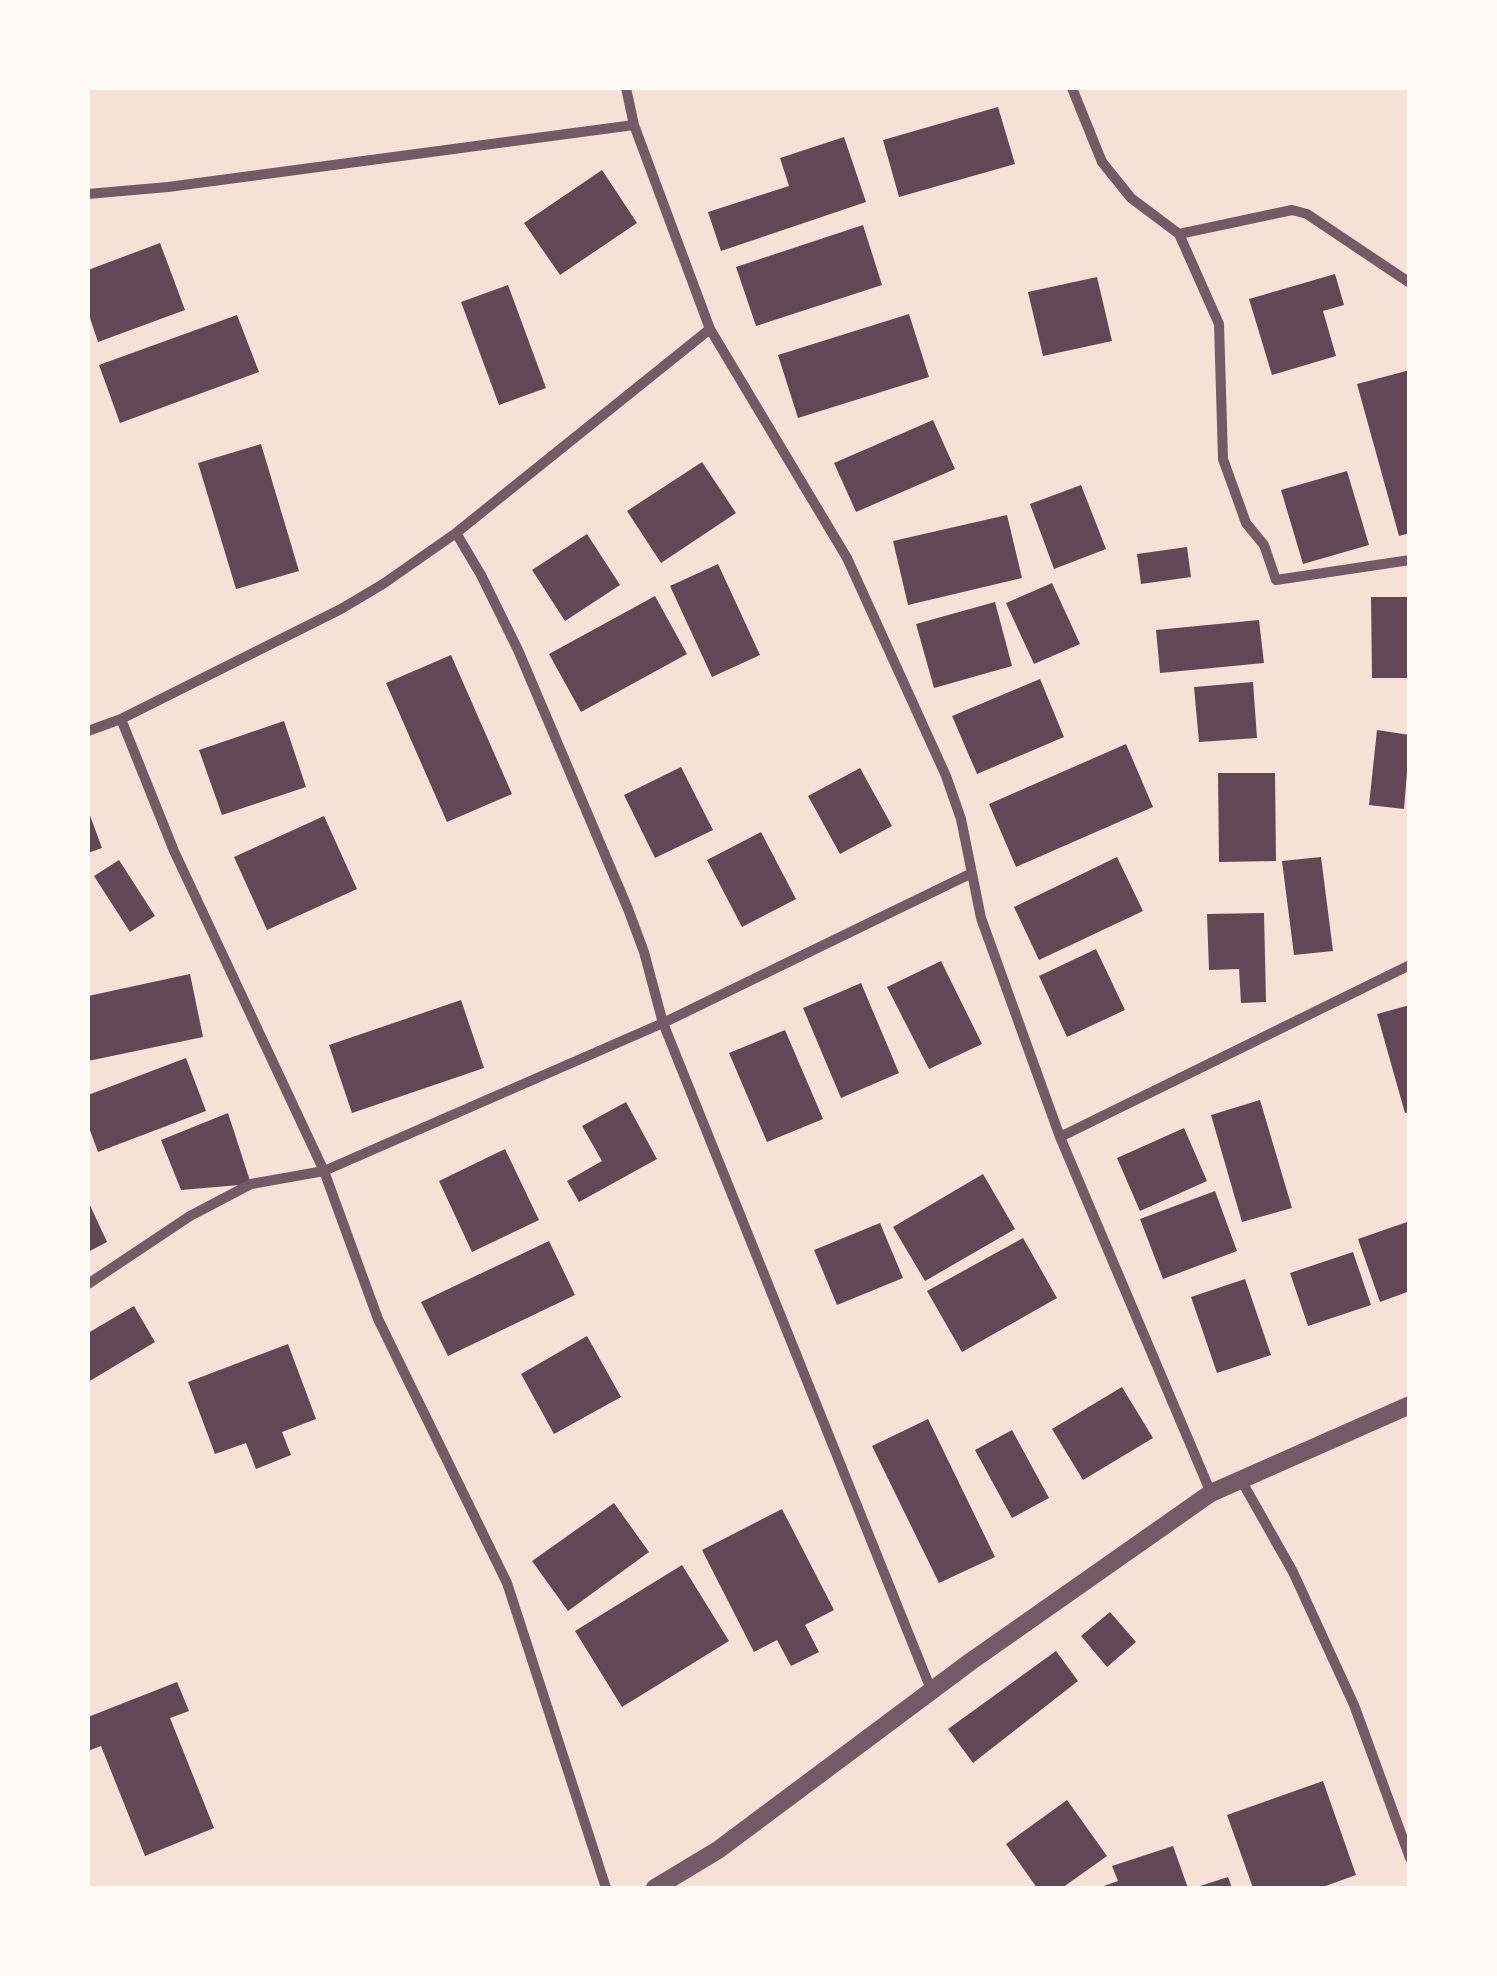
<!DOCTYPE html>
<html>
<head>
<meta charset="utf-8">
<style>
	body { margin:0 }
	#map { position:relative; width:1497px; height:1976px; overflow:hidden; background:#f7e1d7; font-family:"DejaVu Sans",sans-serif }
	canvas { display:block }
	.frame { position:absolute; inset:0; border:90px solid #fffaf5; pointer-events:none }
</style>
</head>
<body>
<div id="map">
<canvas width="1497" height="1976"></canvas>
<div class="frame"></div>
</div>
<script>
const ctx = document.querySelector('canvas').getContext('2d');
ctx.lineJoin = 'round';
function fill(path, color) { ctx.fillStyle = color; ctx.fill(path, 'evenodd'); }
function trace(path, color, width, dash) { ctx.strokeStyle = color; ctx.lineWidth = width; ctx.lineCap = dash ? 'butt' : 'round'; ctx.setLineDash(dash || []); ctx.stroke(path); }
fill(new Path2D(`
	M998,107L1015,164L899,197L883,140Z
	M844,137L866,202L721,251L708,212L789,186L780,158Z
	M602,170L637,223L560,275L524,223Z
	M863,225L882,285L756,326L736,267Z
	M160,243L185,310L98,342L88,312V270Z
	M1335,274L1344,305L1323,311L1336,356L1272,375L1249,299Z
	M1097,277L1112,341L1043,356L1028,292Z
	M508,285L546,388L499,405L461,302Z
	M909,314L929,377L798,418L778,355Z
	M237,315L259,372L120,423L99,365Z
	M1410,370V533L1399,536L1357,384Z
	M933,420L955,469L856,512L834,463Z
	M261,444L299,571L236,589L198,463Z
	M702,462L736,513L661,563L627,511Z
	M1347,471L1369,545L1303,564L1281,490Z
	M1081,485L1106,549L1054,569L1030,504Z
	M1007,515L1022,578L908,605L893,541Z
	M587,534L620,585L565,621L532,570Z
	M1187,547L1191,577L1141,584L1137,554Z
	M718,564L760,655L712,677L670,586Z
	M1052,583L1080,644L1034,664L1006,603Z
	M655,596L687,654L581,712L549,654Z
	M1371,597H1410V678H1372Z
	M995,602L1012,666L934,688L916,624Z
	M1259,620L1264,663L1160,673L1156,630Z
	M451,655L512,794L447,822L386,683Z
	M1040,679L1064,737L977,774L952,716Z
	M1253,682L1257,738L1199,742L1194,687Z
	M284,721L306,787L222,815L199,750Z
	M1377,730L1410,735L1404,809L1369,805Z
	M1126,744L1153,807L1016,867L989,804Z
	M681,767L713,830L655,858L624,795Z
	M860,768L892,826L840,854L808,796Z
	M1218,773H1275L1276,861L1219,862Z
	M88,810L102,848L88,853Z
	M324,816L357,889L267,930L234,857Z
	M761,832L796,899L742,927L707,860Z
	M1117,857L1143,911L1039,960L1014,907Z
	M1321,857L1333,951L1294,955L1282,861Z
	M119,860L155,916L130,932L94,876Z
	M1264,913L1266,1002L1241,1003L1239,969L1209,970L1207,914Z
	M1096,949L1125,1010L1067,1037L1039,976Z
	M941,961L982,1044L929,1069L887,987Z
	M190,974L203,1037L88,1061V996Z
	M861,983L899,1073L841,1098L803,1008Z
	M461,1000L484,1068L352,1113L329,1045Z
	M1410,1005V1112L1405,1113L1377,1014Z
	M785,1030L823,1119L767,1142L729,1053Z
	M186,1058L206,1111L98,1152L88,1125V1095Z
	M1260,1100L1292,1208L1242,1222L1211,1115Z
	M626,1102L657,1159L579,1202L567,1181L602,1161L582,1126Z
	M228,1113L251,1184L181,1190L161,1140Z
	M1184,1128L1207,1181L1140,1211L1117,1158Z
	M505,1149L539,1220L472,1252L439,1181Z
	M983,1174L1015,1229L925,1281L893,1227Z
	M1215,1191L1237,1251L1163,1279L1140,1219Z
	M88,1201L107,1242L88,1252Z
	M1410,1221V1291L1380,1302L1358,1239Z
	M880,1223L903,1278L837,1305L814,1250Z
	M1023,1238L1057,1298L962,1352L927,1291Z
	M549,1241L575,1295L448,1356L421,1302Z
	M1353,1252L1371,1305L1308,1326L1290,1273Z
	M1245,1279L1271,1355L1217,1373L1191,1297Z
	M134,1306L155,1342L88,1382V1333Z
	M587,1336L621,1397L554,1434L521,1374Z
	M288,1344L316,1419L282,1432L291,1455L256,1469L246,1443L215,1454L188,1382Z
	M1122,1387L1153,1438L1083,1480L1052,1429Z
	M928,1419L995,1557L939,1583L872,1446Z
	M1012,1430L1049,1498L1012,1518L975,1450Z
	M614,1503L649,1552L568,1611L532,1561Z
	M782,1509L834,1610L805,1625L819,1652L791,1666L777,1640L754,1652L702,1550Z
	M682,1565L729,1641L622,1707L575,1631Z
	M1110,1612L1136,1642L1107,1667L1081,1636Z
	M1056,1651L1078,1681L973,1763L948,1729Z
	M177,1682L189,1711L170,1718L214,1828L145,1856L101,1746L88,1751V1717Z
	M1323,1781L1356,1875L1320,1888H1253L1227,1815Z
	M1067,1800L1107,1856L1062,1888H1037L1006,1844Z
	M1173,1846L1188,1888H1098L1118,1881L1112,1866Z
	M1228,1877L1232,1888H1201L1200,1886Z`), '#644757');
trace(new Path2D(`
	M626,88L634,125L710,329L847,558L946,776L961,819L981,918L1060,1137L1211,1493
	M1072,88L1102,162L1131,198L1179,234L1219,324L1223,459L1246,523L1264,545L1276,580L1410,560
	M88,194L168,187L634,125
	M1179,234L1292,210L1307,214L1410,283
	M456,533L481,575L518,650L628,909L644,952L663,1023L932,1692
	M121,719L174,851L324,1171L378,1319L507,1583L606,1888
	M88,731L121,719L341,609L383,584L456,533L710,329
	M1060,1137L1410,965
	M88,1284L190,1216L251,1184L324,1171L663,1023L972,873
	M1241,1480L1293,1572L1354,1705L1410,1858`), '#755966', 10);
trace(new Path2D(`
	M655,1888L718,1850L970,1662L1211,1493L1410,1405`), '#755966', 18);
</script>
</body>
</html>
